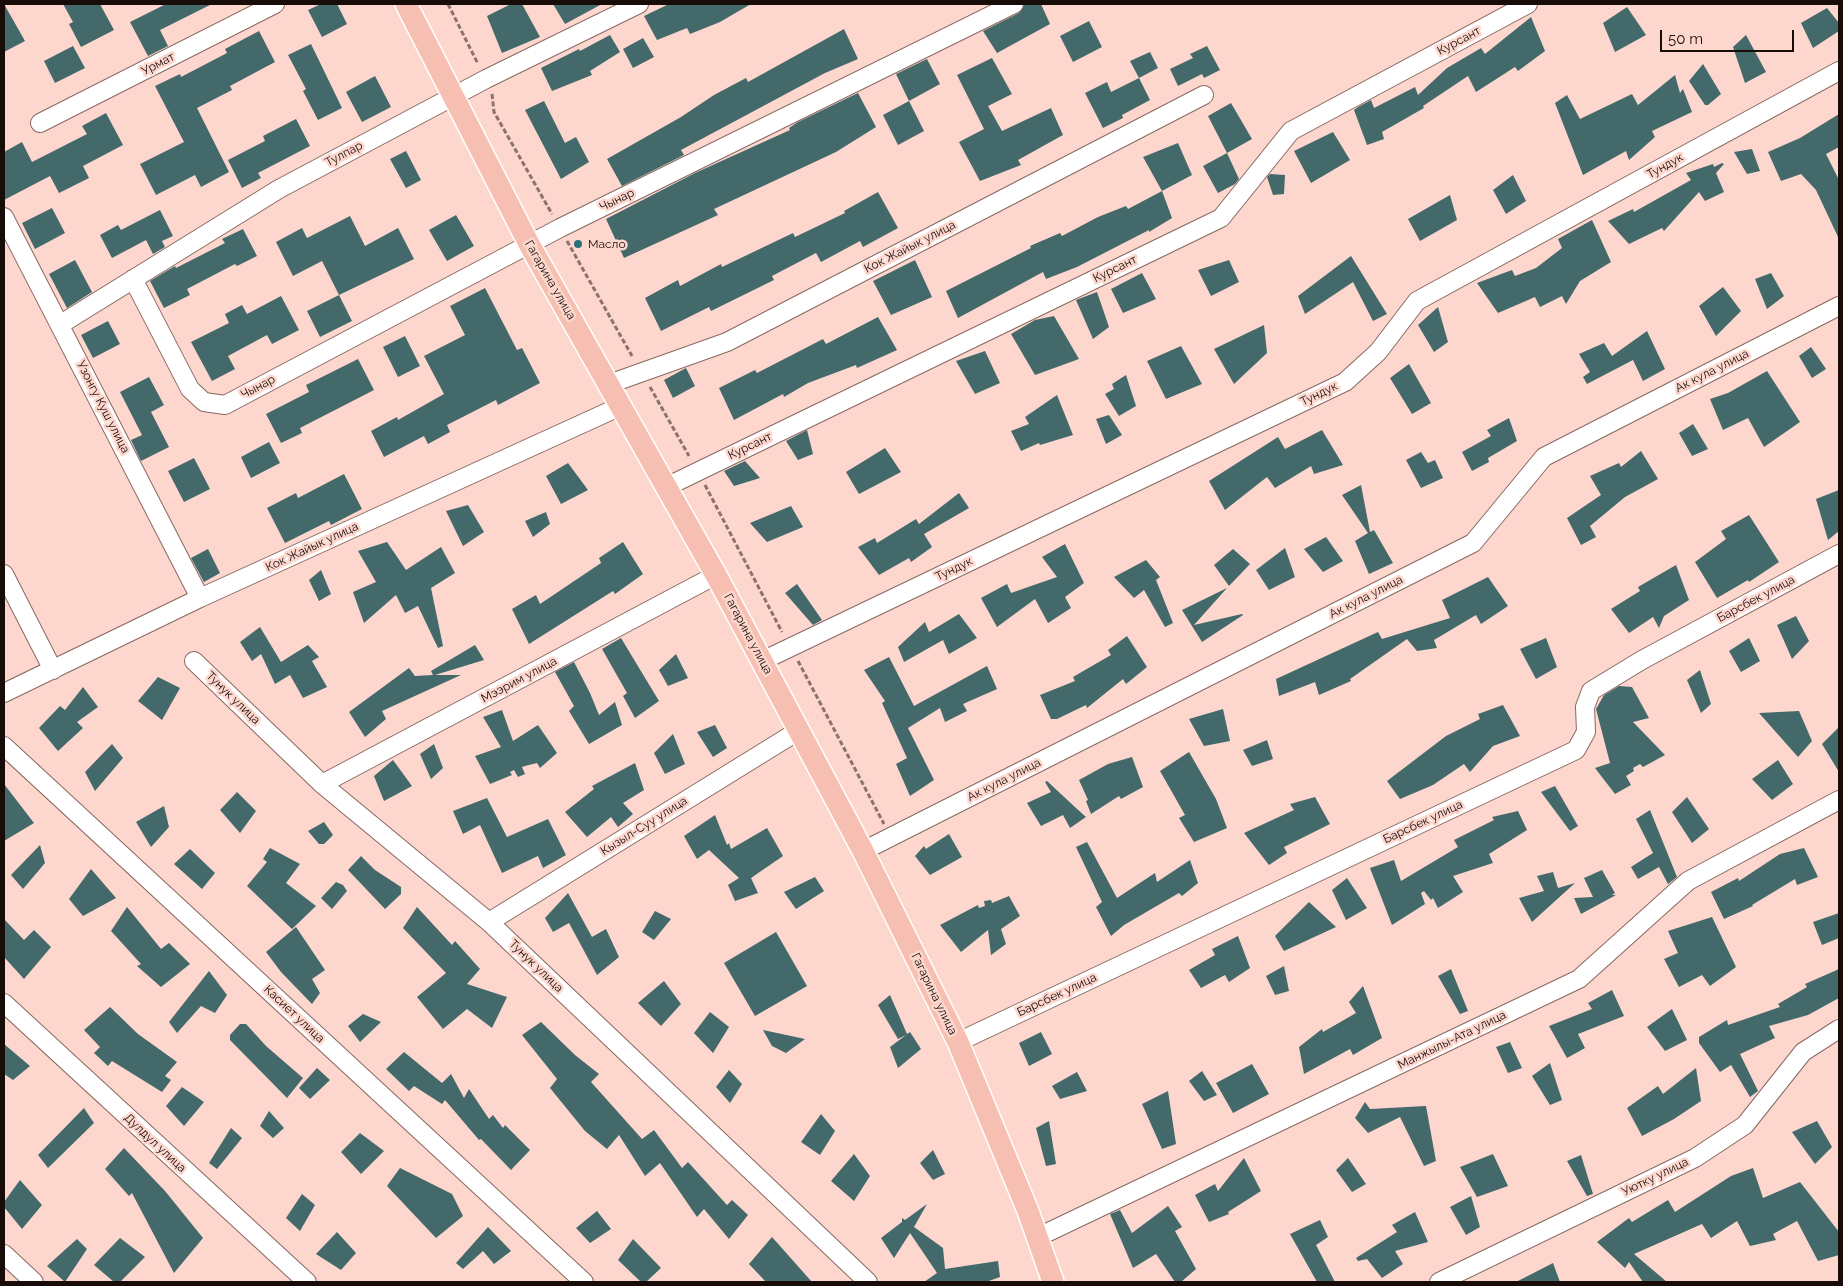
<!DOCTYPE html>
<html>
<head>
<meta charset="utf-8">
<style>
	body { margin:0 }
	#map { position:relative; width:1843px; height:1286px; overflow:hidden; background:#fdd7ce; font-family:Raleway,sans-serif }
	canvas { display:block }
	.frame { position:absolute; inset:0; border:5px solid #180c09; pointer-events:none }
	.scale { position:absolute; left:1660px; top:30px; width:134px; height:22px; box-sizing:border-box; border:2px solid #180c09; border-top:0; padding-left:6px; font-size:15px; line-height:18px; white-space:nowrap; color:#180c09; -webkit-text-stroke:4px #fdd7ce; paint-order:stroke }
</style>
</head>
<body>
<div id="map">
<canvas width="1843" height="1286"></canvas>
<div class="frame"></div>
<div class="scale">50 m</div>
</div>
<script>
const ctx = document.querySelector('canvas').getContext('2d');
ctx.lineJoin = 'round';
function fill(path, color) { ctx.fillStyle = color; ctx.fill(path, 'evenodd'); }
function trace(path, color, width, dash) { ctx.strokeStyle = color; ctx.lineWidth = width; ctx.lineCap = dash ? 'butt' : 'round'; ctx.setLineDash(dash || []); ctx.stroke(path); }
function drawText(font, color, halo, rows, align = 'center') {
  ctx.font = font + ' Raleway,sans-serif'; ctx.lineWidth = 5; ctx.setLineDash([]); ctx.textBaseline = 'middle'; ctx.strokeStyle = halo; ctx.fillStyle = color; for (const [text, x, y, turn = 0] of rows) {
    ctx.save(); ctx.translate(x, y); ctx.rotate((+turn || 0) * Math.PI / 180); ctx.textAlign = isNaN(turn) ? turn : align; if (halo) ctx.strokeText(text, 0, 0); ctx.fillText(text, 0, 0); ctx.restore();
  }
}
fill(new Path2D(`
	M4,4L25,41L4,52Z
	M63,4H100L114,30L81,47L69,24L73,22Z
	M166,4H212L160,30L168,46L148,56L130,22Z
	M321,4H337L347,24L322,37L308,10Z
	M511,4H522L540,37L502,53L487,16Z
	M553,4H602L565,24Z
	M669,4H751L720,22L690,34L687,28L657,40L644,16Z
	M1024,4H1041L1050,24L997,53L983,31L1019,13Z
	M1627,7L1646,35L1615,52L1603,23Z
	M1827,8L1839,23V31L1813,48L1801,23Z
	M1531,17L1545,51L1518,71L1515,67L1476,92L1468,76L1423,106L1424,108L1382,132L1384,139L1367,145L1354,110L1358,107L1371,100L1374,108L1415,87L1418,95L1447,68L1481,48L1485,54Z
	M1089,21L1102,47L1073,62L1060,36Z
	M844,29L858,59L825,73L681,150L684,155L622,186L607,159L681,117L714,95L746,78L748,82Z
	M259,31L275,62L230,86L232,90L197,108L229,172L201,187L195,175L156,195L140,164L184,142L155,86L180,74L181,77L227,53L225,49Z
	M610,35L620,52L590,71L592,75L552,91L541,68L579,49L580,51Z
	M1746,35L1766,72L1745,83L1733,47Z
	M643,38L654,57L633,68L623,49Z
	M311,44L342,108L318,120L303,91L306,89L288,55Z
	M73,46L85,68L55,83L44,61Z
	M1207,46L1220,70L1204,78L1202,74L1178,86L1170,69L1193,58L1190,54Z
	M1150,52L1158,68L1139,78L1130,61Z
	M992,58L1012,94L988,106L1002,131L1051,108L1063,135L1018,160L1021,165L980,181L959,142L984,129L957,75Z
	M927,59L940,84L909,101L896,74Z
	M1703,64L1721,94L1708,105H1705L1689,81Z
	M1675,75L1680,93L1683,89L1692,112L1652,131L1655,137L1629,160L1626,151L1583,175L1555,103L1567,95L1580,119L1632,94L1638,105Z
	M375,76L391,107L362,122L346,92Z
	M1139,78L1150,100L1122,115L1123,118L1103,128L1085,93L1107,82L1111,92Z
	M858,93L876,127L836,152L714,209L718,215L624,258L606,219L695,173L790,130L789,128L798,122Z
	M544,101L565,143L576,137L589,162L561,179L525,110Z
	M909,101L924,131L898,145L883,115Z
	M1231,103L1252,139L1227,153L1208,116Z
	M106,113L123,145L83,166L89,178L59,193L50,176L4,200V152L22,142L32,162L87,134L82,126Z
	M1839,114V147L1826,154L1839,180V239L1816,190L1801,174L1781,181L1768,152L1800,138Z
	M296,119L310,146L258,173L261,178L242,188L228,160L265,141L263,136Z
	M1333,132L1350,160L1311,183L1294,151Z
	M1178,143L1192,175L1162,191L1143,157Z
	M1752,149L1760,171L1747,174L1734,152Z
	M406,151L421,180L406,188L390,159Z
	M1227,153L1239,179L1235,184L1218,193L1203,166Z
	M1722,163L1724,164L1716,173L1724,192L1705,201L1699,192L1664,231L1662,228L1629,244L1608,221L1633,209L1634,212L1691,180L1686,173L1713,164L1714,167Z
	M1270,174L1285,175L1284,194L1273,195L1267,177Z
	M1513,175L1526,201L1506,214L1493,190Z
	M1162,191L1172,218L1149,232V230L1077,267L1046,279L1043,272L958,318L946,291L1031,248L1030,246L1060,233L1062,236L1098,217L1126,206L1128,209Z
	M878,192L898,228L863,247L860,241L821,262L816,253L772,276L774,280L711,311L709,307L661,331L645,298L678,280L680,286L721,264L722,267L793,233L795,237L845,213L844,211Z
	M1450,195L1457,220L1420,241L1408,219Z
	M52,208L65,233L35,249L22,223Z
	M160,210L173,236L162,241L165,247L153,254L146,240L112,258L100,235L118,225L121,230Z
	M456,215L474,246L447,261L429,230Z
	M350,216L365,246L398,228L414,259L339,295L322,261L293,276L276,242L302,228L307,238Z
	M1592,220L1611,262L1580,281L1566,304L1562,296L1540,307L1535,297L1498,313L1477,283L1512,270L1515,276L1536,268L1562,248L1558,239Z
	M243,229L257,256L237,266L235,264L187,289L190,295L164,308L150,281L175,266L176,268L225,243L222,239Z
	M1351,256L1387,314L1373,321L1353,282L1305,314L1298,296Z
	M75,260L92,292L67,308L49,274Z
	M915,260L932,297L891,315L873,281Z
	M1229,260L1239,282L1211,296L1198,270Z
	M1142,273L1156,299L1123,313L1111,289Z
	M1771,273L1784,296L1767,309L1755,279Z
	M1723,287L1741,311L1716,336L1699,306Z
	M485,288L517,350L522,348L540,383L498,405L496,400L447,425L450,432L428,444L424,436L384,457L371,431L397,417L398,420L444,394L424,356L465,335L450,306Z
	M1097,292L1109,327L1093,339L1076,300Z
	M339,295L352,321L320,337L307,311Z
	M281,296L299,330L272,344L267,335L228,356L235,369L212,381L191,342L229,323L225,314L242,305L247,314Z
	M1438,307L1448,342L1434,352L1418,325Z
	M1054,316L1079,359L1035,375L1011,334L1035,320Z
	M878,317L897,350L857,368L856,365L808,383L784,397L783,394L734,420L719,388L755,370L757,373L823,339L826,344Z
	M108,321L120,344L93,358L81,335Z
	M1264,325L1267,353L1234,384L1214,349Z
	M1647,331L1665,369L1643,381L1633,360L1587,384L1583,377L1590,372L1579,354L1604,343L1612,356Z
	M405,336L420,366L398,377L383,347Z
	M1181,346L1202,384L1166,399L1147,361Z
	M1811,347L1826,369L1812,378L1799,356Z
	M985,351L1000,383L975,394L956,361Z
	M358,359L374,390L300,428L302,433L281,443L266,414L309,392L306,385Z
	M1409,364L1431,403L1412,414L1390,378Z
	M686,368L695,386L673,398L664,380Z
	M1767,371L1800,422L1764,447L1748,418L1723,430L1710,399L1728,393Z
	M1126,375L1136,406L1119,416L1105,394L1114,389L1112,384Z
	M149,377L164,405L151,412L169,447L141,461L131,440L142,435L120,392Z
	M1057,395L1073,435L1040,445L1039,443L1021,451L1011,431L1029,424L1025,417Z
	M1109,415L1122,435L1106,444L1096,419Z
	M1509,418L1517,441L1488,458L1489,462L1472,471L1462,452L1491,436L1487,430Z
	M1693,424L1708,449L1692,456L1679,433Z
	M807,430L813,454L798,460L786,441Z
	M1322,430L1343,465L1314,474L1311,466L1275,488L1267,477L1225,510L1209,481L1278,437L1285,449Z
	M269,442L280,463L251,478L241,457Z
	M885,448L901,472L859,494L846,472Z
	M1641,451L1658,479L1625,497L1590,526L1596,537L1581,545L1567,518L1601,495L1590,476L1619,463L1621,467Z
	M1421,452L1428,463L1435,460L1443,478L1421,488L1406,460Z
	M194,458L210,489L184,502L168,471Z
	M745,461L760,478L734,486L724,471Z
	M568,463L588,490L561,504L546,476Z
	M344,474L362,509L331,525L329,521L285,543L267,508L296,493L298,498Z
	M1361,485L1370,532L1374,530L1393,563L1369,574L1355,541L1368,533L1342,495Z
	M1839,490V531L1828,540L1816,499Z
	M959,493L969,508L924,534L932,547L911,562L909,558L879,575L858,547L875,538L877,543L916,519L919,524Z
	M468,505L484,532L463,546L446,511Z
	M791,506L803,527L767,542L750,523Z
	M546,512L550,524L533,537L525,521Z
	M1749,515L1779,562L1749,582L1748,580L1717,598L1695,562L1726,539L1721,531Z
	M1326,537L1343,561L1323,572L1304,549Z
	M387,542L406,570L441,547L455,573L431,588L443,646L438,648L418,606L405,613L396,595L364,623L353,592L376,582L358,551Z
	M623,542L643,574L615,594L613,591L529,644L512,609L536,595L540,604L601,563L599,558Z
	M1065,544L1084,583L1065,597L1071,608L1048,623L1035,599L997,627L981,598L1007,584L1011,593L1057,577L1042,557Z
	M1285,548L1295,577L1269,590L1256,570Z
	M208,549L220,573L204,582L191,558Z
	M1233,549L1250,564L1229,586L1214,565Z
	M1146,560L1160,577L1156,580L1173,623L1165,627L1144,590L1134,598L1114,577Z
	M1676,565L1689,600L1664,616L1659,628L1653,617L1629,633L1611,609L1640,591L1638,587Z
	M321,570L331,594L319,601L309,580Z
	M1488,577L1508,606L1481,624L1476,615L1434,640L1437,648L1417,651L1407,639L1350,679L1351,681L1319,695L1315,682L1279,696L1276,679L1378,632L1382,639L1450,618L1442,600Z
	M797,584L822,620L813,625L785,593Z
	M1227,588L1194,625L1242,614L1243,615L1202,642L1182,610Z
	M959,614L977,638L949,654L943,640L904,662L898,647L925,622L929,632Z
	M1796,616L1809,641L1792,659L1777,625Z
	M260,627L281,662L308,645L319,657L312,661L327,687L303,698L290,675L275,684L261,654L252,661L240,642Z
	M1127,636L1147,667L1126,684L1123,679L1087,708L1086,705L1057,719H1051L1040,695L1075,681L1073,677L1111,655L1108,650Z
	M621,638L659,701L635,718L623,696L627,693L602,649Z
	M1546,638L1557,667L1536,679L1520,649Z
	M1749,638L1760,661L1741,672L1729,651Z
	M475,645L484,660L435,675H461L382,711L386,719L365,737L349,712L409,668L415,676L433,675L431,671Z
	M676,654L688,678L668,686L659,670Z
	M889,657L914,706L987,666L997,689L963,704L967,711L945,722L940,708L908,728L934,780L910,796L896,764L907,758L882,703L885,701L864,670Z
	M574,662L590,693L599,715L615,702L622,725L589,744L569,711L574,706L555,672Z
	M1700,670L1711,704L1701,713L1687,680Z
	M158,677L180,688L162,720L138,701Z
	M1619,686L1632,687L1649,718L1633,722L1665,755L1643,767L1640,764L1633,768L1634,771L1626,776L1631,785L1615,794L1595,768L1610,763L1596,709L1604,695Z
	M83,687L98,707L77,722L83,728L58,751L39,728L60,706L65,710Z
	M1503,705L1520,736L1493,746L1470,772L1464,764L1433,785L1400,799L1387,781L1446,736L1480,719L1478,714Z
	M1223,709L1230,741L1204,746L1189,719Z
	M502,710L513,741L538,725L557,753L540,768L537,763L525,766L522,767L525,774L518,777L514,770L510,772L512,775L490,784L475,756L501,747L483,717Z
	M1799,711L1812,741L1798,757L1759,713Z
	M715,725L727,748L713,757L697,732Z
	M1839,727V772L1822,744Z
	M673,734L685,764L665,774L654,753Z
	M1267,740L1273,759L1252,766L1243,750Z
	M112,744L123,758L95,791L85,772Z
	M434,744L443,768L431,779L420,754Z
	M1189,752L1216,799L1227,828L1194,842L1179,818L1185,815L1160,771Z
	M1132,757L1143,787L1121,799L1119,796L1091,814L1086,801L1088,800L1079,780L1108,764Z
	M393,760L412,786L384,801L374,776Z
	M1778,760L1793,784L1772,800L1752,779Z
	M635,763L644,790L623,803L633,814L618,827L611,817L587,837L565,812L594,789L592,786Z
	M1047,781L1076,808L1086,817L1070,828L1063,815L1041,826L1027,803L1051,792L1045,782Z
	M4,784L34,823L4,841Z
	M1555,786L1578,826L1570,831L1541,792Z
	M237,792L256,811L240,833L220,810Z
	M1315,797L1330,824L1284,847L1287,853L1269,865L1244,833L1294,810L1290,804Z
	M1687,797L1709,829L1692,843L1672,812Z
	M487,798L507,837L548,819L566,855L543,868L538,856L502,873L480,825L463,834L453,811Z
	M164,806L169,827L151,847L136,822Z
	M1650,810L1677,877L1668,884L1659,867L1638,879L1631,867L1653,853L1636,819Z
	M1518,811L1527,830L1489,854L1493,863L1453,876L1463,892L1438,908L1433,898L1431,900L1424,891L1421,893L1425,904L1392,925L1370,868L1394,860L1401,881L1458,847L1454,840L1494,820L1492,817Z
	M715,815L727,845L729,843L731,849L767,828L783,856L751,878L758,893L735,901L728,885L739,878L709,850L697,859L684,836Z
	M324,822L333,835L324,844H319L308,831Z
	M949,834L962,857L930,875L915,856L924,846L926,849Z
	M1087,842L1117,898L1155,873L1157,882L1190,860L1198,883L1182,896L1179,893L1124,925L1111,936L1096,907L1102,902L1076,847Z
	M40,845L45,863L23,889L11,875Z
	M270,848L300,864L286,883L316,906L292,929L247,886L267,862L263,859Z
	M1804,848L1818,877L1797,885L1795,879L1752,905L1753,906L1724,919L1711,892L1738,878L1739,881L1780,854Z
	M190,849L215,873L202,889L174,864Z
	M361,856L375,870L401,887V894L385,909L348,870Z
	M91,869L116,898L83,916L69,899Z
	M1602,870L1615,893L1612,895H1616L1581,914L1574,898L1593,897L1584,878Z
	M1553,872L1558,888L1575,883L1532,922L1519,898L1544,891L1537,876Z
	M815,877L824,891L796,909L784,892Z
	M1347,878L1367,908L1346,920L1332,890Z
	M336,882L343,885L347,891L332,909L321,898Z
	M568,893L592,937L606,929L619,957L597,975L569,923L553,932L545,918Z
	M1009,896L1020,916L1001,929L1006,944L991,955L988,930L961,952L940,925L978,905L979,908L985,906L984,901L991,900L992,903Z
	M1309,902L1336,927L1284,951L1275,936Z
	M127,907L161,949L169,943L190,964L161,987L137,966L141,964L111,931Z
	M417,907L452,945L455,941L480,969L467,984L507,997L492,1028L467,1009L443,1029L417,997L446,973L403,928Z
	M655,911L671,919L654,940L642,932Z
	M1839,913V938L1822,945L1813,922Z
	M1712,917L1736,967L1710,986L1702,975L1679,987L1664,959L1678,953L1668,931Z
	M4,919L24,940L34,930L51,947L24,979L4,957Z
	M296,927L325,970L312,979L320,993L312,1004L281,972L266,952Z
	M776,932L807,986L755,1016L724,963Z
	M1238,936L1250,968L1229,982L1225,975L1201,988L1189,970L1215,955L1212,949Z
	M1284,966L1289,991L1275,995L1266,976Z
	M1451,969L1468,1011L1460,1014L1438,976Z
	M1839,969V998L1808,1015L1769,1026L1775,1038L1740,1054L1758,1091L1750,1097L1731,1065L1720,1072L1699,1043V1037L1727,1020L1728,1025L1780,1007L1778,1004L1807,987L1805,984Z
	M209,971L227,995L215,1013L201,1006L177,1033L169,1022Z
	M664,981L681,1004L661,1026L638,1003Z
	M1363,986L1382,1038L1353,1055L1350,1049L1304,1074L1299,1047L1322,1029L1323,1032L1356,1013L1349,1002Z
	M1612,990L1624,1016L1578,1034L1585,1048L1567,1058L1549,1026L1592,1009L1588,1003Z
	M890,995L907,1034L910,1032L921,1049L898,1068L890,1047L906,1035L898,1039L878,1005Z
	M110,1007L138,1034L177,1062L165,1076L171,1080L162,1092L112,1061L108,1066L94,1053L100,1047L84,1030Z
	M1672,1009L1687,1040L1665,1051L1647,1027Z
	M710,1012L729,1027L713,1053L694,1033Z
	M363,1014L381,1022L360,1042L348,1026Z
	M541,1022L575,1055L599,1074L591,1082L642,1139L654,1130L682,1168L688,1162L727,1205L732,1200L748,1215L729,1239L704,1209L697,1217L660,1163L645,1176L619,1135L607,1149L585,1131L550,1088L557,1079L522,1035Z
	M240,1024H246L266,1046L303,1078L287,1098L230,1040V1035Z
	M763,1030L805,1039L786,1053L772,1046Z
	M1041,1032L1052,1054L1029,1066L1019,1043Z
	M1510,1042L1522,1068L1508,1073L1496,1047Z
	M4,1044L30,1066L13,1080L4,1074Z
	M404,1052L442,1083L451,1074L464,1098L469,1089L489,1119L493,1115L503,1128L505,1125L530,1150L511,1170L481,1139L479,1140L445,1100L442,1104L414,1086L409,1091L386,1069Z
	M1550,1063L1562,1100L1550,1105L1532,1076Z
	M1252,1064L1269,1094L1233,1113L1216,1083Z
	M317,1068L330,1080L310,1099L299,1088Z
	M1696,1068L1701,1101L1674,1119L1642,1136L1627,1108L1658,1086L1663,1094Z
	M729,1070L742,1084L730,1103L716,1087Z
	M1202,1071L1217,1095L1204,1101L1189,1081Z
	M1077,1072L1087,1091L1060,1099L1052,1086Z
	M182,1087L204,1102L184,1126L166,1106Z
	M1168,1091L1176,1144L1162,1149L1142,1104Z
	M1365,1102L1370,1109L1426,1106L1436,1161L1424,1166L1400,1117L1368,1133L1355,1118Z
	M84,1108L94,1123L48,1168L38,1155Z
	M269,1111L284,1128L273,1138L260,1126Z
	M821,1114L835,1131L820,1155L801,1142Z
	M1049,1121L1056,1164L1046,1166L1036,1128Z
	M1817,1121L1832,1147L1815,1164L1792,1132Z
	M231,1128L242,1138L217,1169L209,1163Z
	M360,1133L384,1151L361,1174L341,1152Z
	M124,1148L165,1191L203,1238L174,1273L132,1193L129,1196L105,1169Z
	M933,1150L945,1174L933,1180L920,1163Z
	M854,1154L870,1176L854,1201L831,1181Z
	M1493,1154L1508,1186L1477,1197L1460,1167Z
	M1581,1155L1593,1194L1587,1196L1567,1161Z
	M1244,1158L1261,1191L1228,1212L1229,1214L1209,1222L1195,1195L1215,1184L1218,1191Z
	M1348,1158L1366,1184L1352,1192L1336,1170Z
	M400,1168L452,1194L463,1216L436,1238L387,1186Z
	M1753,1168L1763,1198L1800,1182L1839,1232V1255L1818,1261L1797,1221L1773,1234L1776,1240L1750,1246L1737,1221L1711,1238L1702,1224L1634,1254L1667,1282H1643L1629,1262L1625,1268L1597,1242L1629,1218L1632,1222L1668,1200L1675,1212L1731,1176Z
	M20,1180L42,1205L22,1229L4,1207V1202Z
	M302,1194L315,1205L300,1231L286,1218Z
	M1471,1196L1480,1227L1466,1235L1450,1207Z
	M927,1204L914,1227L943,1248L945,1269L998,1261L1000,1277L986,1282H924L937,1273L910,1233L894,1258L881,1238L902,1222V1218L905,1220Z
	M1168,1206L1182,1227L1175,1231L1196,1269L1181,1282H1175L1156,1254L1133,1268L1110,1214L1120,1210L1132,1233Z
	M597,1211L611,1229L590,1243L576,1228Z
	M1415,1212L1428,1242L1395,1251L1403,1264L1382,1278L1367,1259L1358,1261L1356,1258L1397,1232L1392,1225Z
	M1320,1220L1328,1237L1316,1245L1335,1282H1317L1290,1234Z
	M488,1227L511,1251L494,1264L483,1251L463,1269L456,1263Z
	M337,1232L356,1253L341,1270L316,1254Z
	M772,1237L812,1282H766L749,1264Z
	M120,1238L145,1257L120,1282H114L94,1265Z
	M77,1239L87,1249L65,1282L47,1266Z
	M633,1239L661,1268L646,1282H641L618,1260Z
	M1553,1263L1560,1282H1516Z`), '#43696b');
const minor = new Path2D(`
	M40,123L275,4
	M4,217L200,598
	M133,279L190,389L204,402L225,405L560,228L1014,4
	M61,324L279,189L486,79L639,4
	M609,384L727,342L1204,95
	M666,487L1221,218L1291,131L1528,4
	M4,574L53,670
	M194,661L322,784L489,922L868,1282
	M762,661L1345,382L1378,352L1417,301L1839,71
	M4,693L200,598L621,406
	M4,746L584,1282
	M322,784L716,575
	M863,851L1473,543L1544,457L1839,306
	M489,922L798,731
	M4,1003L307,1282
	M958,1042L1576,750L1586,732L1585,707L1591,691L1642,660L1839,554
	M1038,1237L1579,979L1688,881L1839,800
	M4,1254L34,1282
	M1439,1282L1695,1158L1745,1125L1803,1052L1839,1029`);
const major = new Path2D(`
	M406,4L529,244L716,575L863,851L958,1042L1028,1211L1053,1282`);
trace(minor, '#886860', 20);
trace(major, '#fff', 24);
trace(new Path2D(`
	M448,4L478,64
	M492,94L494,112L552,214
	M567,241L632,356
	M650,387L689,456
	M705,485L782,632
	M798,661L884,824`), '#8b726c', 3, [5, 2.5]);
trace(minor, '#fff', 18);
trace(major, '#f7bfb2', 21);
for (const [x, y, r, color] of [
	[578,244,5,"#287277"]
]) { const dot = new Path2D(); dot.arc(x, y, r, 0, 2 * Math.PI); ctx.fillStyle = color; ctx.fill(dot); trace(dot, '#fdd7ce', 2); }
drawText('12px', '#180c09', '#fdd7ce', [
	["Курсант",1459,41,-28],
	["Урмат",158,64,-27],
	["Тулпар",344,154,-28],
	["Тундук",1665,166,-29],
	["Чынар",617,200,-26],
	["Кок Жайык улица",910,247,-27],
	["Курсант",1115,269,-26],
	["Гагарина улица",550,280,60],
	["Ак кула улица",1712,371,-27],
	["Чынар",258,387,-28],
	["Тундук",1319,394,-26],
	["Узонгу Куш улица",103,407,63],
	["Курсант",750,446,-26],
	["Кок Жайык улица",312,547,-25],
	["Тундук",954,569,-26],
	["Ак кула улица",1366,597,-27],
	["Барсбек улица",1756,599,-28],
	["Гагарина улица",748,634,62],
	["Мээрим улица",519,680,-28],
	["Тунук улица",233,698,44],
	["Ак кула улица",1004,780,-27],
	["Барсбек улица",1423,822,-25],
	["Кызыл-Суу улица",644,826,-32],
	["Тунук улица",536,966,44],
	["Гагарина улица",934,994,64],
	["Барсбек улица",1057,995,-25],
	["Касиет улица",294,1014,43],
	["Манжылы-Ата улица",1452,1040,-26],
	["Дулдул улица",155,1143,43],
	["Уютку улица",1655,1177,-26]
]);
drawText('12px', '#180c09', '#fdd7ce', [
	["Масло",588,244]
], 'left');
</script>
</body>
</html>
